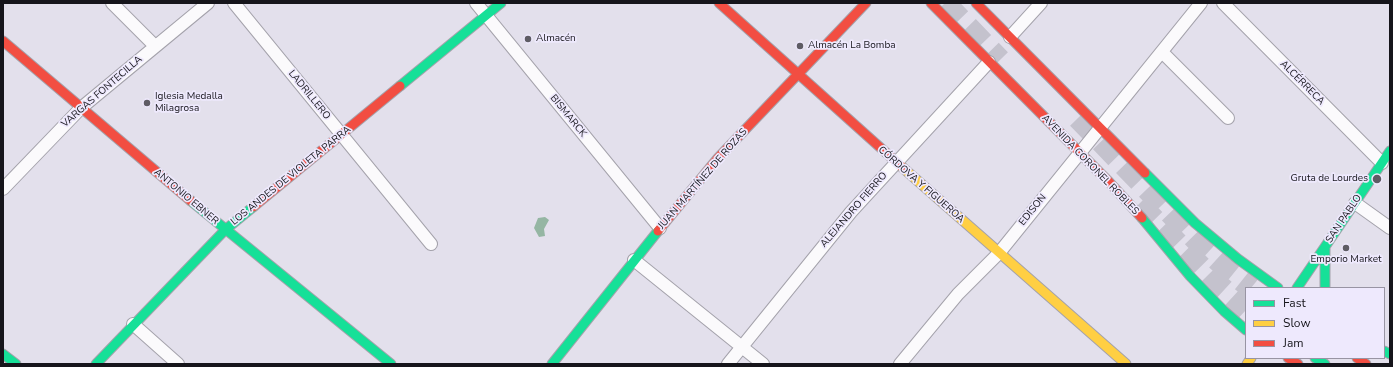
<!DOCTYPE html>
<html>
<head>
<meta charset="utf-8">
<style>
	body { margin:0 }
	#map { position:relative; width:1393px; height:367px; overflow:hidden; background:#e3e0ec; font-family:"Nunito Sans",sans-serif }
	canvas { display:block }
	.frame { position:absolute; inset:0; border:4px solid #16151b; pointer-events:none }
	.legend { position:absolute; left:1245px; top:287px; width:140px; height:72px; box-sizing:border-box; background:#eee9fd; border:1px solid #9894a3; margin:0; padding:5px 7px; list-style:none; font-size:12px; color:#16151b }
	.legend li { display:flex; align-items:center; gap:8px; height:20px }
	.legend b { width:20px; border:1px solid #9894a3 }
</style>
</head>
<body>
<div id="map">
<canvas width="1393" height="367"></canvas>
<div class="frame"></div>
<ul class="legend">
<li><b style="height:5px;background:#16e098"></b>Fast</li>
<li><b style="height:5px;background:#ffcf43"></b>Slow</li>
<li><b style="height:5px;background:#f24e42"></b>Jam</li>
</ul>
</div>
<script>
const ctx = document.querySelector('canvas').getContext('2d');
ctx.lineJoin = 'round';
function fill(path, color) { ctx.fillStyle = color; ctx.fill(path, 'evenodd'); }
function trace(path, color, width, dash) { ctx.strokeStyle = color; ctx.lineWidth = width; ctx.lineCap = dash ? 'butt' : 'round'; ctx.setLineDash(dash || []); ctx.stroke(path); }
function drawText(font, color, halo, rows, align = 'center') {
  ctx.font = font + ' "Nunito Sans",sans-serif'; ctx.lineWidth = 3.5; ctx.setLineDash([]); ctx.textBaseline = 'middle'; ctx.strokeStyle = halo; ctx.fillStyle = color; for (const [text, x, y, turn = 0] of rows) {
    ctx.save(); ctx.translate(x, y); ctx.rotate((+turn || 0) * Math.PI / 180); ctx.textAlign = isNaN(turn) ? turn : align; if (halo) ctx.strokeText(text, 0, 0); ctx.fillText(text, 0, 0); ctx.restore();
  }
}
fill(new Path2D(`
	M545,217L549,220L544,229L545,236L539,237L534,228L538,218Z`), '#95b6a3');
trace(new Path2D(`
	M945,3L1000,60
	M1078,118L1203,247L1226,268L1251,288
	M1139,204L1221,287L1246,310`), '#c4c2cd', 22, [22, 11]);
const street = new Path2D(`
	M112,3L155,46
	M234,3L431,244
	M476,3L660,228
	M1223,3L1382,163
	M1010,37L1041,3
	M1162,52L1228,118
	M3,189L81,108L208,3
	M1355,203L1390,228
	M634,260L763,364
	M133,324L178,364
	M728,364L851,212L989,62
	M900,364L958,294L999,253L1201,3`);
const fast = new Path2D(`
	M400,86L501,3
	M1145,173L1195,223L1238,259L1278,288
	M191,201L391,364
	M1142,218L1190,276L1224,311L1246,330
	M1325,248V288
	M1297,288L1390,151
	M1384,351L1390,354
	M3,354L16,364
	M1315,358L1325,364
	M96,364L225,230L253,207
	M552,364L658,231`);
const slow = new Path2D(`
	M902,167L1126,364
	M1247,364L1251,358`);
const jam = new Path2D(`
	M719,3L902,167
	M931,3L1109,182L1142,218
	M976,3L1145,173
	M3,41L191,201
	M253,207L400,86
	M658,231L718,158L866,3
	M1288,358L1298,364
	M1357,358L1366,364`);
trace(street, '#a4a2ab', 14);
trace(fast, '#a4a2ab', 11);
trace(slow, '#a4a2ab', 11);
trace(jam, '#a4a2ab', 11);
trace(street, '#fbfafc', 12);
trace(fast, '#16e098', 9);
trace(slow, '#ffcf43', 9);
trace(jam, '#f24e42', 9);
for (const [x, y, r, color] of [
	[528,39,4,"#5e5c64"],
	[800,46,4,"#5e5c64"],
	[147,103,4,"#5e5c64"],
	[1377,179,5,"#5e5c64"],
	[1346,248,4,"#5e5c64"]
]) { const dot = new Path2D(); dot.arc(x, y, r, 0, 2 * Math.PI); ctx.fillStyle = color; ctx.fill(dot); trace(dot, '#eee9fd', 1.5); }
drawText('10px', '#16151b', '#eee9fd', [
	["Almacén",536,39],
	["Almacén La Bomba",808,46],
	["Iglesia Medalla",155,97],
	["Milagrosa",155,109],
	["Gruta de Lourdes",1368,179,"right"],
	["Emporio Market",1346,260,"center"]
], 'left');
drawText('10px', '#16151b', '#eee9fd', [
	["ALCÉRRECA",1302,83,45],
	["VARGAS FONTECILLA",102,92,-41],
	["LADRILLERO",309,95,51],
	["BISMARCK",568,116,51],
	["AVENIDA CORONEL ROBLES",1090,165,46],
	["LOS ANDES DE VIOLETA PARRA",291,176,-39],
	["JUAN MARTÍNEZ DE ROZAS",703,179,-49],
	["CÓRDOVA Y FIGUEROA",921,185,41],
	["ANTONIO EBNER",186,197,40],
	["ALEJANDRO FIERRO",854,210,-49],
	["EDISON",1033,210,-51],
	["SAN PABLO",1344,219,-56]
]);
</script>
</body>
</html>
